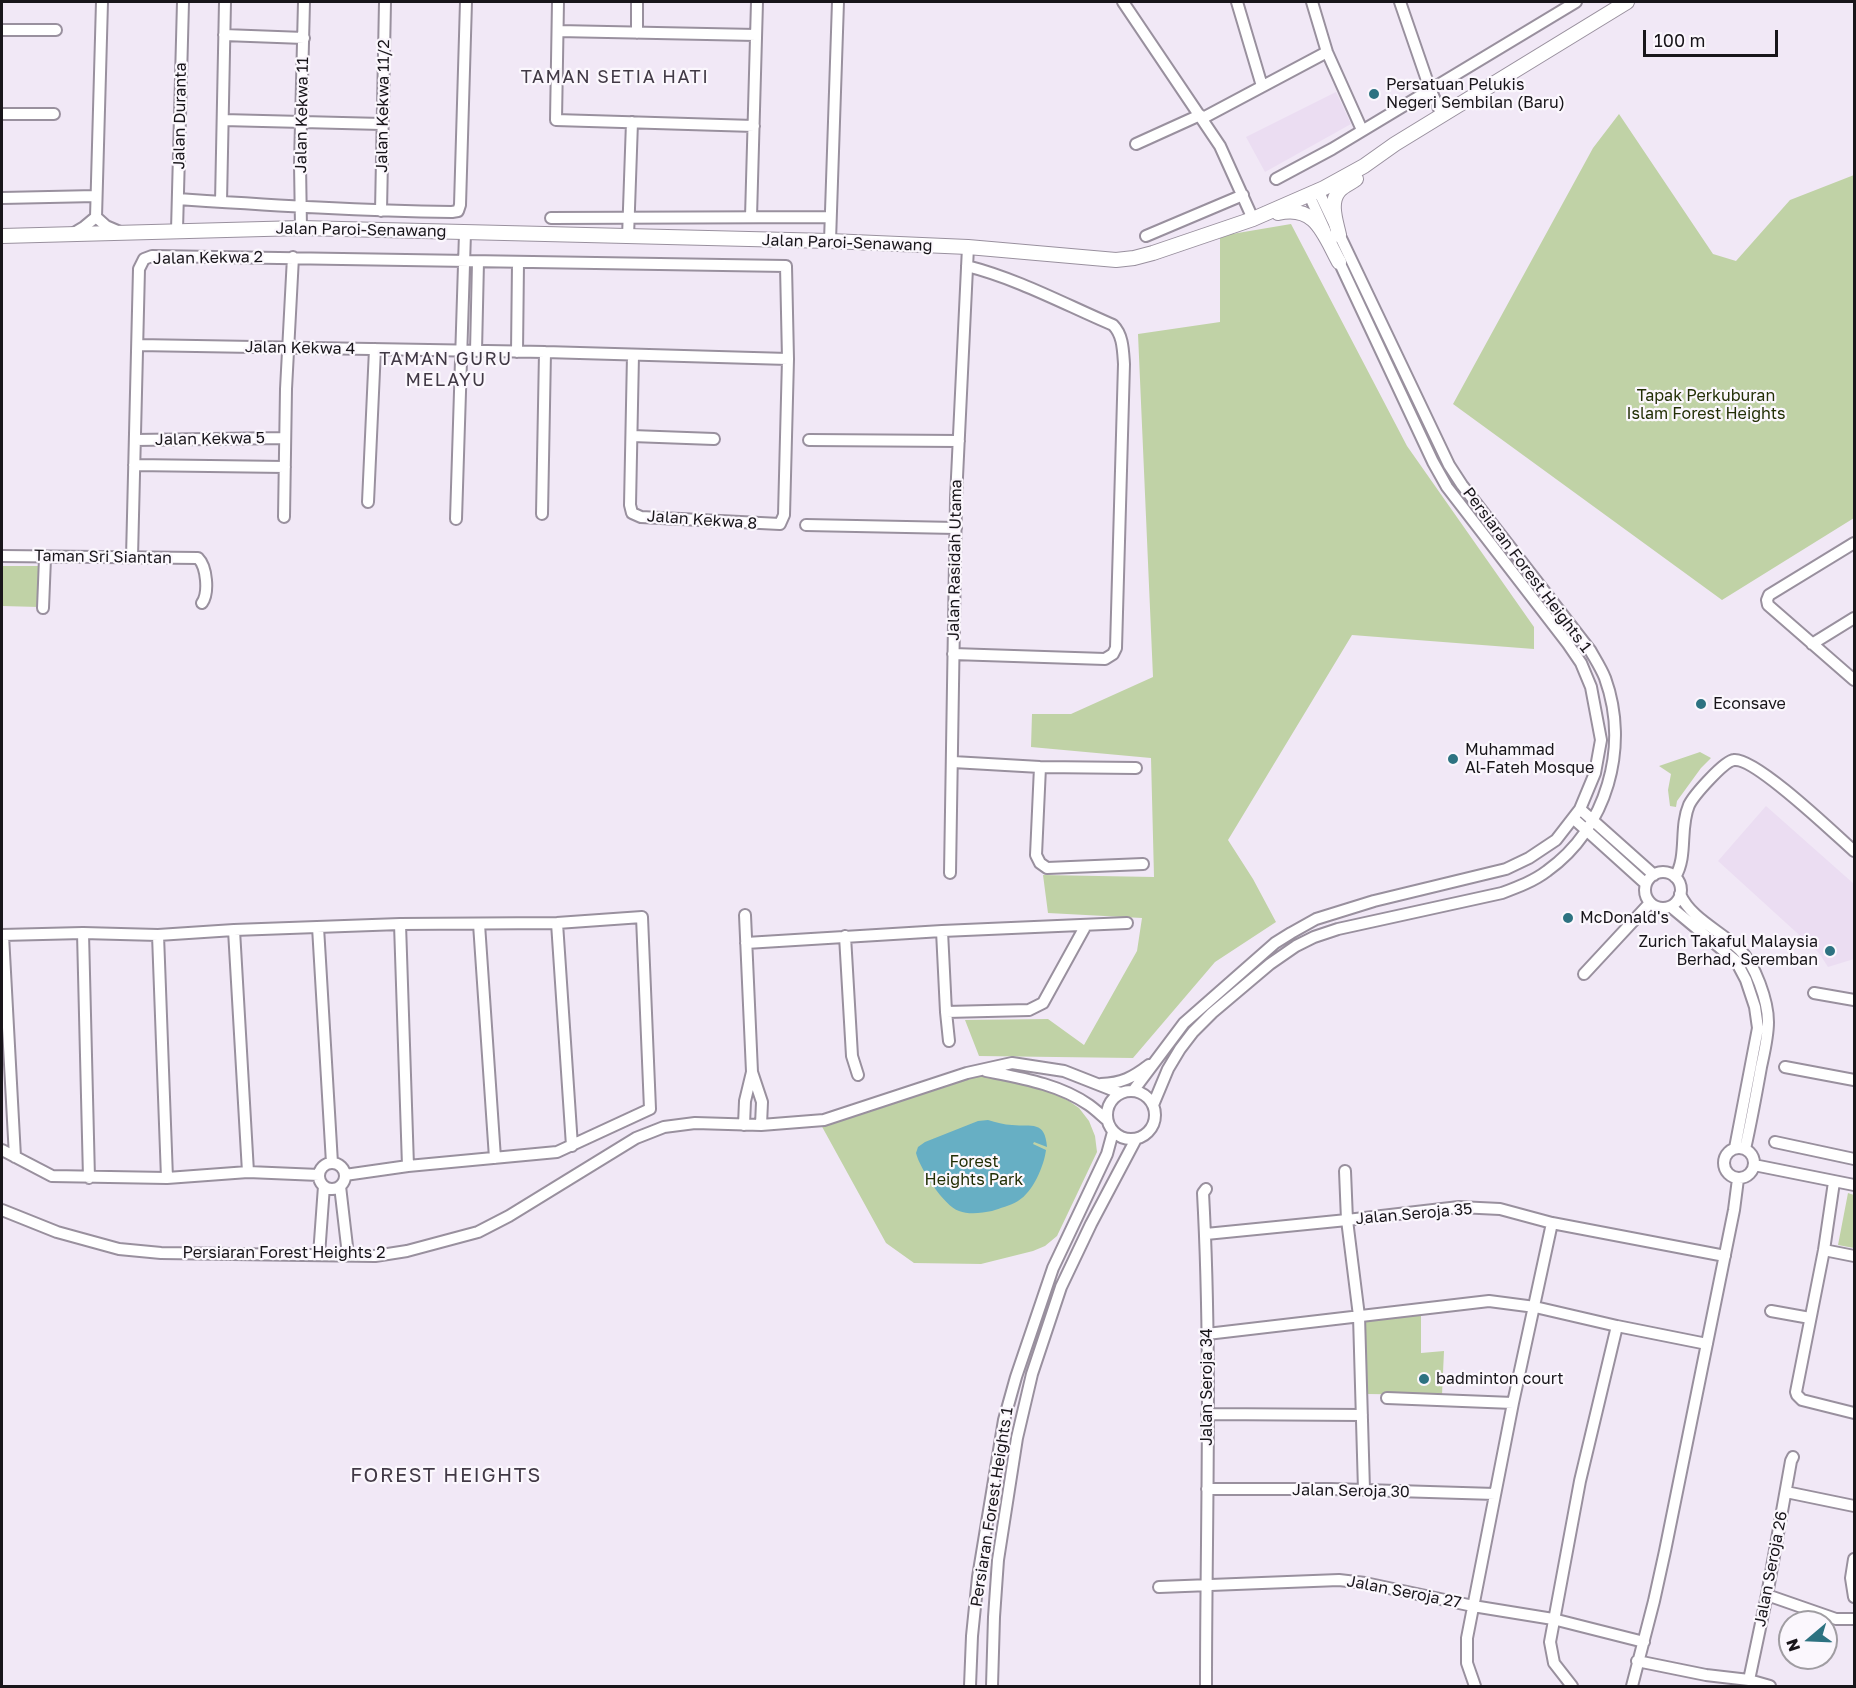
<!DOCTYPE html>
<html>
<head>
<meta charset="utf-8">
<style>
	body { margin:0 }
	#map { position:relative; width:1856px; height:1688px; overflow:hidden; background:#f1e8f6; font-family:"Golos Text",sans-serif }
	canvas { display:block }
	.frame { position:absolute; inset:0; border:3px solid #18151a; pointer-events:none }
	.north { position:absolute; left:1778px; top:1610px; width:60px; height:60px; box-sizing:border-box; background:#fbf7fd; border:2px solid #a09da2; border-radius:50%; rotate:251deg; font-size:16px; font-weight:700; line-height:24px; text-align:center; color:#18151a }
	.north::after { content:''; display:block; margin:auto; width:21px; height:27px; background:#2d7281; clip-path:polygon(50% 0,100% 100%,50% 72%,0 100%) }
	.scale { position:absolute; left:1643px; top:30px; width:135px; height:27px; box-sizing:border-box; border:3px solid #18151a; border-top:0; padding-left:8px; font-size:18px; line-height:21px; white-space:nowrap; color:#18151a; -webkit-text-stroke:4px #fbf7fd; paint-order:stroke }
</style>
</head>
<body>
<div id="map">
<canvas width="1856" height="1688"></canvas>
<div class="frame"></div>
<div class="north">N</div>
<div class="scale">100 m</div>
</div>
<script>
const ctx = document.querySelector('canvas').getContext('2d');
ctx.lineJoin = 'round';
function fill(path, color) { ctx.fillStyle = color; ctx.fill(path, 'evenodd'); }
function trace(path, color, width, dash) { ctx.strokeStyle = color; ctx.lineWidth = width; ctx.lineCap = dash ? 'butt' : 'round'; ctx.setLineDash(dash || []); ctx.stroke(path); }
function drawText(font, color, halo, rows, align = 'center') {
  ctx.font = font + ' "Golos Text",sans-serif'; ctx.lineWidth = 4.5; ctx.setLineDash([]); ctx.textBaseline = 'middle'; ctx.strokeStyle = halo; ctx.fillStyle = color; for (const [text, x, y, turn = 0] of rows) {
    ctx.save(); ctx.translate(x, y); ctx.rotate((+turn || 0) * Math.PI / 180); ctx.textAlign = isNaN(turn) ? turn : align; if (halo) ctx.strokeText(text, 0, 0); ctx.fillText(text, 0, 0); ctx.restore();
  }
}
fill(new Path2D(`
	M1336,92L1351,124L1265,172L1246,137Z
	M1766,806L1854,884V959L1828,967L1819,953L1718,861Z`), '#ebddf2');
fill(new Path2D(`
	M1619,114L1713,254L1736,261L1790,200L1854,175V518L1722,600L1453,404L1593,148Z
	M1291,224L1407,446L1534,627V649L1352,635L1228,840L1253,879L1276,922L1215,962L1133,1058L979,1056L965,1020L1048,1019L1084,1045L1137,951L1142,918L1048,913L1043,875L1154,877L1151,758L1031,747L1032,714H1071L1153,677L1138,334L1220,322V236Z
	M2,566H39V607L2,606Z
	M1700,752L1711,758L1701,768L1677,801L1676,807L1670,806L1668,790L1671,774L1659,766Z
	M983,1075L1030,1084L1053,1093L1069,1101L1079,1108L1089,1121L1095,1136L1097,1152L1057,1236L1045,1246L1033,1251L981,1264L914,1263L886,1243L820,1123Z
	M1848,1193L1854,1195V1248L1838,1245Z
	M1421,1311V1353L1444,1351L1442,1395L1367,1394L1365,1317Z`), '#c0d2a6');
fill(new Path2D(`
	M988,1120C996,1122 1004,1125 1012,1125C1032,1127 1045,1120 1047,1147L1034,1142L1033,1144L1046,1150C1044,1166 1033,1192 1018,1201C1010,1206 1000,1208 992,1211C982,1213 969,1215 959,1211C944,1206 920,1169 916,1153L918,1147L925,1142L978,1121Z`), '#67afc4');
const minor = new Path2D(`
	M558,2L556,120L754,126
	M1123,2L1220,146L1253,219
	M1237,2L1262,86
	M1312,2L1327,52L1362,130
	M1400,2L1430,89L1442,115
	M2,30H56
	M558,31L756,35
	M637,33V2
	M224,35L304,38
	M2,114H54
	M1203,118L1327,52
	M223,120L382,124
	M1136,144L1200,115
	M1276,179L1332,149L1576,2
	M1309,195L1325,230
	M2,198L96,196
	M178,199C270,205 360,211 452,212L458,211L460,205L466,2
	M221,202L225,2
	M381,211L385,2
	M96,217L106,226L120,232
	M751,217L757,2
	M551,218L830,217
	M301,228L300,164L304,2
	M177,230L183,2
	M74,233L84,227L96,217L102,2
	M1146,236L1243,195
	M628,237L632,122
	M830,241L838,2
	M138,345L545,352L788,359
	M476,351L478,262
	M517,352L518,263
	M632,436L714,439
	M135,440L285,438
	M809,440L959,441
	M134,465L285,467
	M368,502L375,349
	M542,514L545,352
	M284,517L286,389L293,257
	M456,519L465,233
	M806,525L956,528
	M1854,543L1769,595L1767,600L1768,605L1854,680
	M2,556L198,558C207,567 209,593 202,603
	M132,557L139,269L144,259L152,256L786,266L788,359L784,515L780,524L641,517L632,513L630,505L633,355
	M43,608L45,558
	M1812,644L1854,618
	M953,654L1105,659L1113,654L1116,648L1124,364C1123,350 1123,335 1113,325C1064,304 1018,279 967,266
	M953,762L1040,767L1136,768
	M1040,767L1036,855L1040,863L1047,868L1143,864
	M1580,809L1654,875
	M1574,819L1646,884
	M1645 890a18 18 0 1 1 36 0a18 18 0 1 1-36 0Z
	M950,873L956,498L968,247
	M1675,877C1688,856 1679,828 1689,805C1694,795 1724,761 1734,760C1755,757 1836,835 1854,851
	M1680,894C1691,919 1721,931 1740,950C1755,964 1768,1001 1768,1022C1768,1037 1764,1053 1761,1067C1756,1095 1751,1122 1745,1149
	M1671,907L1736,961L1746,980L1755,1007L1758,1028L1735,1148
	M557,923L572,1146
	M400,924L408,1166
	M479,924L495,1158
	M318,927L332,1163
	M234,930L248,1172
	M942,931L946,1012L949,1041
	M83,933L89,1178
	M2,935L83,933L158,935L234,930L400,924L557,923L642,917L650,1109L557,1152L408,1166L345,1175
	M3,935L15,1157
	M158,935L167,1178
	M845,936L852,1056L858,1075
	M746,943L942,931L1127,923
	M1584,974L1650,903
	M1814,993L1854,1000
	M946,1012L1029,1010L1043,1003L1086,925
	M1785,1067L1854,1080
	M986,1071C1021,1078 1059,1084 1089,1105C1096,1110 1101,1115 1107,1120
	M752,1072L762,1102L761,1125
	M1101,1084C1122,1083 1132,1078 1149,1065
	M1107 1115a24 24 0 1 1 48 0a24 24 0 1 1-48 0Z
	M1133,1091L1184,1023L1275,943L1291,933L1316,919L1374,901L1506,869L1529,858L1556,840L1580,809L1595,773L1601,740L1591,687L1581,663L1568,644L1447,487L1433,462L1336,255
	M1153,1105L1168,1069L1180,1049L1193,1032L1212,1013L1270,964L1296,946L1314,937L1338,929L1502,893C1518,887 1534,881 1547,871C1607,828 1630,747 1605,678C1601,668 1595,659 1590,650L1462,485L1449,465L1318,190
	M744,1125L745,1101L752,1072L745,915
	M1775,1142L1854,1159
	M1724 1163a15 15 0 1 1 30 0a15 15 0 1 1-30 0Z
	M2,1150L52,1176L167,1178L248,1172L319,1175
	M319 1176a13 13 0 1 1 26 0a13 13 0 1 1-26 0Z
	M1754,1165L1854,1185
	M1345,1171L1347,1220L1359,1316L1364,1490
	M1834,1182L1824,1250L1796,1392L1797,1395L1802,1400L1854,1413
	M340,1186L348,1255
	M2,1210L57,1232L119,1249L161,1253L375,1256L407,1251L478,1232L509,1216L636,1138L664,1127L695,1123L761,1125L824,1120L967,1073L1012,1063L1064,1071L1120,1093
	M1206,1234L1347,1220L1459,1207L1500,1209L1552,1223L1725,1256
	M1824,1250L1854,1256
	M319,1255L324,1186
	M1771,1311L1810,1318
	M1207,1334L1489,1301L1535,1307L1617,1326L1707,1344
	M1387,1398L1513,1403
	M1207,1414L1362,1415
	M1207,1489H1331L1495,1494
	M1786,1492L1854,1506
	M1854,1559L1851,1578L1854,1597
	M1159,1587L1339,1580L1365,1583L1473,1606L1553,1619L1644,1642
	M1767,1595L1836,1619H1854
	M1637,1661L1706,1675L1749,1680L1770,1686
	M1749,1680L1767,1595L1791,1461L1793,1457
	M970,1686L972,1636L978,1577L1004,1420L1016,1377L1053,1268L1107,1154L1113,1132
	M992,1686L994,1617L998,1560L1017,1438L1032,1374L1061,1287L1091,1224L1136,1139
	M1206,1686C1206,1522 1212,1357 1203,1193L1206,1189
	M1475,1686L1467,1663V1638L1513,1403L1552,1223
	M1572,1686L1554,1663L1550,1642L1580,1481L1617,1326
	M1632,1686L1654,1601L1665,1551L1734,1210L1738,1179`);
const major = new Path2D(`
	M1278,213C1316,204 1324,235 1339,262
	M1339,235C1336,221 1329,203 1339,191C1343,186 1351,183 1356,179
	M2,236L301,228L830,241L968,247L1116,260L1134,258L1153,253L1253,219L1324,188L1364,166L1395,144L1627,2`);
trace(minor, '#99909e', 14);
trace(major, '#99909e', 16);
trace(minor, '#fff', 10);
trace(major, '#fff', 14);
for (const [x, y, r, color] of [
	[1374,94,6,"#2d7281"],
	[1701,704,6,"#2d7281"],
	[1453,759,6,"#2d7281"],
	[1568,918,6,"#2d7281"],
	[1830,951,6,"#2d7281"],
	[1424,1379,6,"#2d7281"]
]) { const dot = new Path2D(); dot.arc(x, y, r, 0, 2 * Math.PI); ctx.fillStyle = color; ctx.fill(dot); trace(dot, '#fbf7fd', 2); }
drawText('16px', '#18151a', '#fbf7fd', [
	["Persatuan Pelukis",1386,85],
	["Negeri Sembilan (Baru)",1386,103],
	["Econsave",1713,704],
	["Muhammad",1465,750],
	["Al-Fateh Mosque",1465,768],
	["McDonald's",1580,918],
	["Zurich Takaful Malaysia",1818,942,"right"],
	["Berhad, Seremban",1818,960,"right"],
	["badminton court",1436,1379]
], 'left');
drawText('16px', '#18151a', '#fbf7fd', [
	["Jalan Kekwa 11/2",383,106,-89],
	["Jalan Kekwa 11",302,115,-89],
	["Jalan Duranta",180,116,-89],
	["Jalan Paroi-Senawang",361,230,1],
	["Jalan Paroi-Senawang",847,243,2],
	["Jalan Kekwa 2",208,258,-1],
	["Jalan Kekwa 4",300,348,1],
	["Jalan Kekwa 5",210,439,-1],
	["Jalan Kekwa 8",702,520,4],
	["Taman Sri Siantan",103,557,1],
	["Jalan Rasidah Utama",955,560,-89],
	["Persiaran Forest Heights 1",1527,570,53],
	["Jalan Seroja 35",1414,1214,-5],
	["Persiaran Forest Heights 2",284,1253],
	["Jalan Seroja 34",1207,1387,-90],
	["Jalan Seroja 30",1351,1491,1],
	["Persiaran Forest Heights 1",992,1507,-81],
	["Jalan Seroja 26",1771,1569,-79],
	["Jalan Seroja 27",1404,1592,11]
]);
drawText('16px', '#222f05', '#fbf7fd', [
	["Tapak Perkuburan",1706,396],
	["Islam Forest Heights",1706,414],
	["Forest",974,1162],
	["Heights Park",974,1180]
]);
ctx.letterSpacing = '1.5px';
drawText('18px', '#413945', '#fbf7fd', [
	["TAMAN SETIA HATI",615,77],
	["TAMAN GURU",446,359],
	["MELAYU",446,380]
]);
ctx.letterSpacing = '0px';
ctx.letterSpacing = '1.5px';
drawText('20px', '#413945', '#fbf7fd', [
	["FOREST HEIGHTS",446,1476]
]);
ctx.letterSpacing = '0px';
</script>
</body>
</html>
